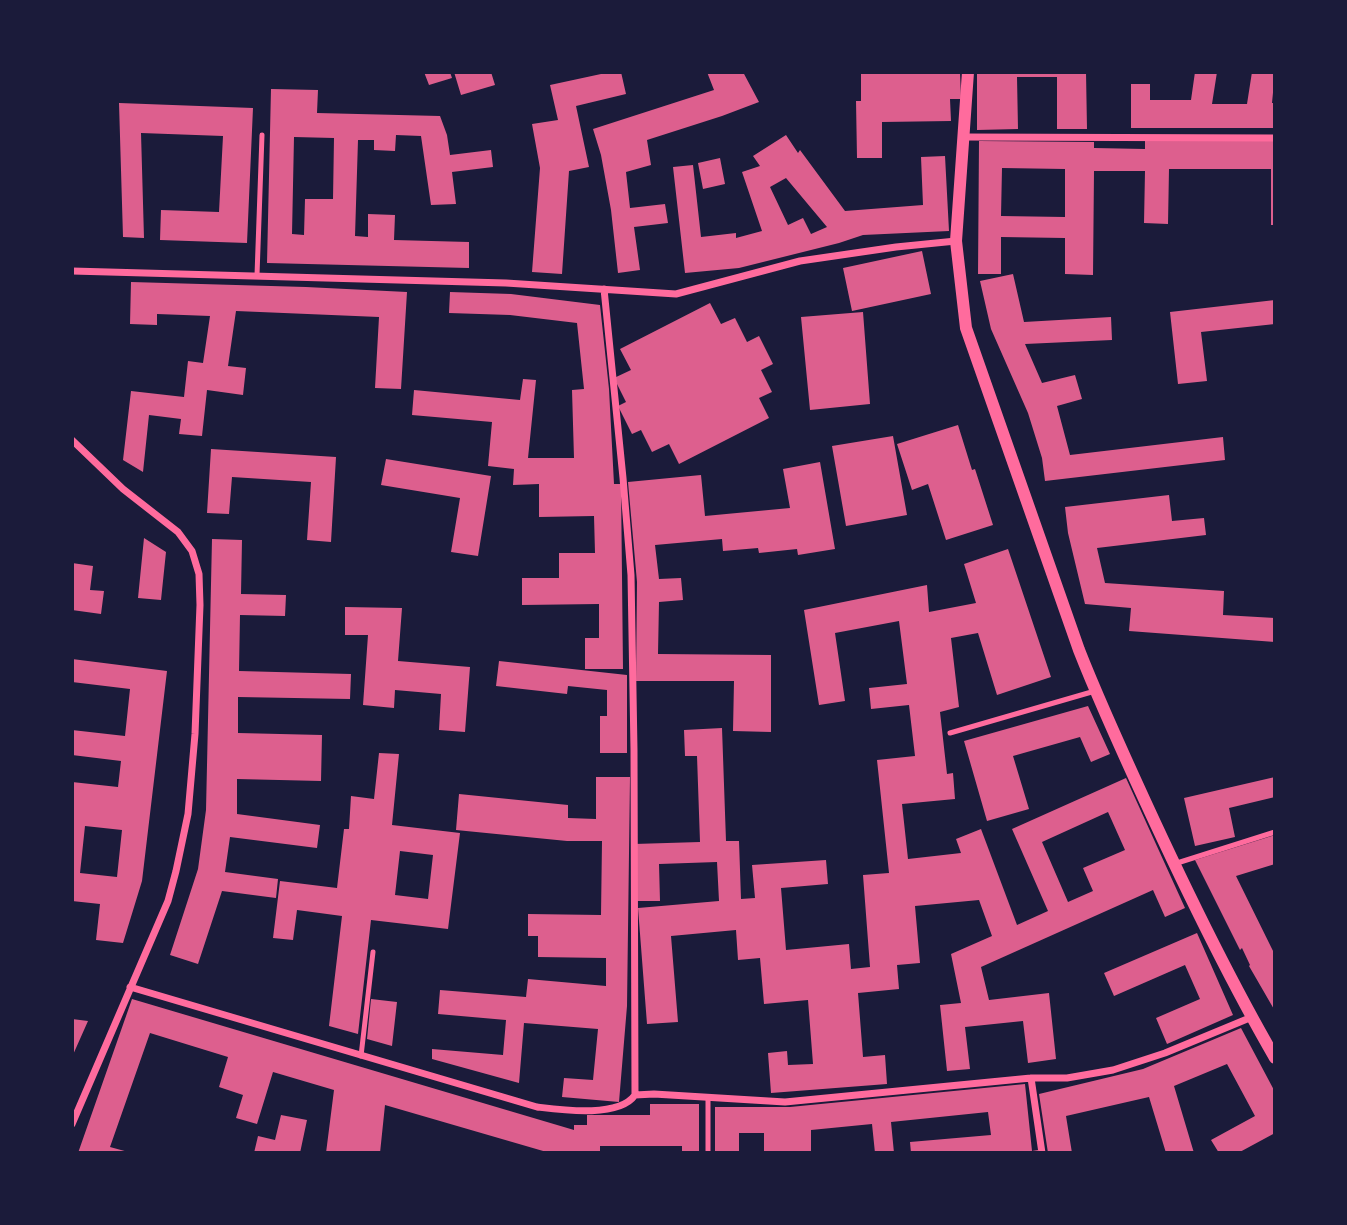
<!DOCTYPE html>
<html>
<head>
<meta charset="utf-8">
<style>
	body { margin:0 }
	#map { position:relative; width:1347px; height:1225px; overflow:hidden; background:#1b1b3a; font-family:Karla,sans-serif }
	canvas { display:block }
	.frame { position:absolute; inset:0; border:74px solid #1b1b3a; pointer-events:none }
</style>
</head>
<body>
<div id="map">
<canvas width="1347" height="1225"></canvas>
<div class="frame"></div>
</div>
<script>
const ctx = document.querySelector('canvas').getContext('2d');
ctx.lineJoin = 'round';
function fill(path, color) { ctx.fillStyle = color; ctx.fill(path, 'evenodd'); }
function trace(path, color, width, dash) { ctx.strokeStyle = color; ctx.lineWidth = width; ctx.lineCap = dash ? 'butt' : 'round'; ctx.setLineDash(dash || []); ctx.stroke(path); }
fill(new Path2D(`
	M424,72H450L452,78L429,85Z
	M454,72H491L495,85L461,95Z
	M600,72H621L626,94L576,106L589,167L569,171L562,274L532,272L540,168L532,124L558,120L550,85L601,74Z
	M707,72H743L759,102L722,116L647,140L651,165L626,172L630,208L665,204L668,223L634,227L640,270L618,273L611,210L601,155L593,129L714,90Z
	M884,72H960L961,99H950L951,121L882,122V158H857L856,101H861V74L884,73Z
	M977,72H1086L1087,129H1057V77H1017L1018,129L977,130Z
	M1195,72H1217L1212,104H1247L1252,72H1275L1272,103H1275V128H1131V84H1150V100H1191Z
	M271,89L318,90L317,113L440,116L447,135L450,155L491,150L493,167L452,172L456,204L431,205L421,136L396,135L395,151L374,150V140H358L355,236L368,237V214L395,215L394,240L469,242V268L267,263ZM294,137L334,138L333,199H305L304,235L292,234Z
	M119,103L253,108L247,243L160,240L161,210L219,212L223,136L141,133L144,238L123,237Z
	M786,135L798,153L800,150L845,211L923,205L921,157L945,156L949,231L863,235L839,243L739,268L685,273L673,167L693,165L701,237L736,233V238L762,231L742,172L760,166L753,156ZM786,178L827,227L811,234L803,218L788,225L770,187Z
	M1145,140L1275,141V225H1271V169H1169L1168,224L1144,223L1145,171H1094L1093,275L1065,274V238L1001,237V274H978L979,141L1094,142V148L1145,149ZM1002,168L1065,169V217L1001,216Z
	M720,158L725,184L703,189L698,163Z
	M922,251L931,294L852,311L843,268Z
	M1013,274L1024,322L1111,317L1112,340L1025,344L1042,383L1075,375L1082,399L1057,406L1070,455L1223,437L1225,460L1045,481L1042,458L1028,413L991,329L980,281Z
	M131,282L306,287L407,292L401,389L375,388L379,317L236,311L228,366L246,368L243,395L207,390L202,436L179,434L181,419L149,415L143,472L123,460L131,391L184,397L188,361L203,363L210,316L157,314V325L130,324Z
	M450,292L511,294L600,305L609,389L614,484H621L623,669H585V638H599V604L522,605V578H559V553H595L594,516L539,517V484L513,485L514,469L488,466L492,422L412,415L414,390L520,400L523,379L536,380L528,458H574L572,390L584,389L577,323L510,315L449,313Z
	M1275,300V324L1201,332L1207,381L1178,384L1170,312Z
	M710,303L721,324L735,318L747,342L759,336L773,364L761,370L772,392L759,398L769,418L679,464L669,444L652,452L641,430L632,434L618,406L626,402L614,378L631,370L620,349Z
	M863,312L870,404L810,410L801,317Z
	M958,425L972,470L975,469L993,525L946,540L928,484L912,490L897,444Z
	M893,436L907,515L846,526L832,446Z
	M211,449L336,457L331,542L307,540L311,482L232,477L229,514L207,513Z
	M386,459L491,476L478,556L451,552L460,498L381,485Z
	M820,462L835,549L798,555L797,549L759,553L758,548L723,551L722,539L655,545L659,579L681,578L683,600L659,602L658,654L771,655V732L733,731L734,681H636L637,582L628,482L701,475L705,516L790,508L783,469Z
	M1169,495L1172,521L1204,518L1206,535L1097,548L1105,583L1224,591L1223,615L1275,618V642L1129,631L1131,608L1085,604L1068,533L1065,507Z
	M144,538L166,552L161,600L138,598Z
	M212,539L242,540L241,594L286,595L285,616L240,615L239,671L351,674L350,699L238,697V733L322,735L321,781L237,779V814L320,825L317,848L230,837L225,872L278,879L276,898L222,891L198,964L170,955L198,869L206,810Z
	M1008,549L1051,677L997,695L978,633L951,638L959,707L940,712L947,774L953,773L955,799L902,804L908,859L961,853L956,839L981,829L1017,925L1048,911L1012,829L1126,778L1185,908L1165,917L1153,890L981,967L989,1000L1049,993L1056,1059L1028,1063L1023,1021L965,1027L970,1069L947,1071L940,1005L961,1003L951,954L992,936L979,900L915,906L920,963L897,965L899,989L858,993L863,1057L885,1055L887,1084L771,1093L768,1053L787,1051L788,1065L813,1064L808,1000L764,1004L760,958L738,960L736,930L671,936L678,1022L647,1024L638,908L719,901L717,862L659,864L660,901H636L634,844L700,842L697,756H685L684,730L722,728L726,841H739L741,899L755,898L752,865L826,860L828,884L781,888L786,950L849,944L851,969L870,967L863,875L889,873L877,760L915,756L909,705L871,709L869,688L907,684L899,621L835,633L845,701L819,705L804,610L927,585L929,612L976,603L964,564ZM1108,812L1125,850L1083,868L1093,891L1068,902L1042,842Z
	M72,563L93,566L90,590L104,591L101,614L72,610Z
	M345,607L402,608L398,661L470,667L465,732L439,730L441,694L395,690L394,708L363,705L368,635H345Z
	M72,659L167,671L142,881L123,943L96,940L100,904L72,901V782L118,787L121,761L72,755V730L125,736L130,689L72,682ZM85,826L122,830L117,877L80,873Z
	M499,661L627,675V753H600V716H607V690L568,686L567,694L496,686Z
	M1088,706L1110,754L1091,762L1080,737L1013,756L1029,809L987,821L964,741Z
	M379,753L399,754L392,825L460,833L448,929L371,920L358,1034L329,1026L342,916L297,910L293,940L273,938L280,881L337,888L344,829H349L351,796L374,799ZM400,851L433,855L428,899L395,895Z
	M596,777H630L627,1006L619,1102L562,1097L564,1078L593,1080L598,1029L524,1023L519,1083L432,1059V1049L503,1055L506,1020L438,1014L440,990L526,997L528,979L606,986V958L538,957V936H528V914L601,915L602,841H567L456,830L459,794L568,805V818L596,819Z
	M1275,777V797L1229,808L1235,837L1195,846L1184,798Z
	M1275,835V864L1236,876L1275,955V1011L1249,966L1250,965L1242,948L1240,950L1195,860Z
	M1197,933L1233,1015L1167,1044L1156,1018L1200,999L1185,965L1114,996L1104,973Z
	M132,999L574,1130V1125H587V1115H650V1104H699V1153H682V1146H600V1153H550L385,1105L380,1153H326L334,1090L273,1072L257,1124L236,1118L243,1095L219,1087L228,1057L150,1033L110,1147L132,1153H78Z
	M371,999L397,1002L392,1046L367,1039Z
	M72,1019L88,1021L72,1057Z
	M1241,1028L1275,1092V1133L1238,1153H1219L1211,1140L1255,1116L1227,1064L1174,1086L1194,1153H1166L1149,1097L1066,1116L1072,1153H1048L1039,1094L1143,1069Z
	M1025,1084L1032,1151L1038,1150V1153H911L910,1142L991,1135L988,1112L891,1122L894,1153H875L872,1124L811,1130V1153H764V1133H739V1153H715V1107H790Z
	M281,1115L307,1120L300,1153H254L258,1136L275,1140Z`), '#dd5f8e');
trace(new Path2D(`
	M257,275L262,135
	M950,733L1095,691
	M1174,864L1275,832
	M361,1056L373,952
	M708,1097V1153`), '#ff6b9d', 5);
trace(new Path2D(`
	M964,137L1275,138
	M72,271L506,283L676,294L800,261L896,247L956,241
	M604,289L623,478L631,575L634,750L635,1095
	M72,440L123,489L178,532L192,551L199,574L200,605L195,734L188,814L176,871L168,901L72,1124
	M130,987L537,1107C562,1110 619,1118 635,1095L654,1094L785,1102L1031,1078H1067L1113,1070L1165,1053L1252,1017
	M1031,1078L1042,1153`), '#ff6b9d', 7);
trace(new Path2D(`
	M968,72L956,241L966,328L1079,650C1099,701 1122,751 1145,801C1185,888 1227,975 1275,1058`), '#ff6b9d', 12);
</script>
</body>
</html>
